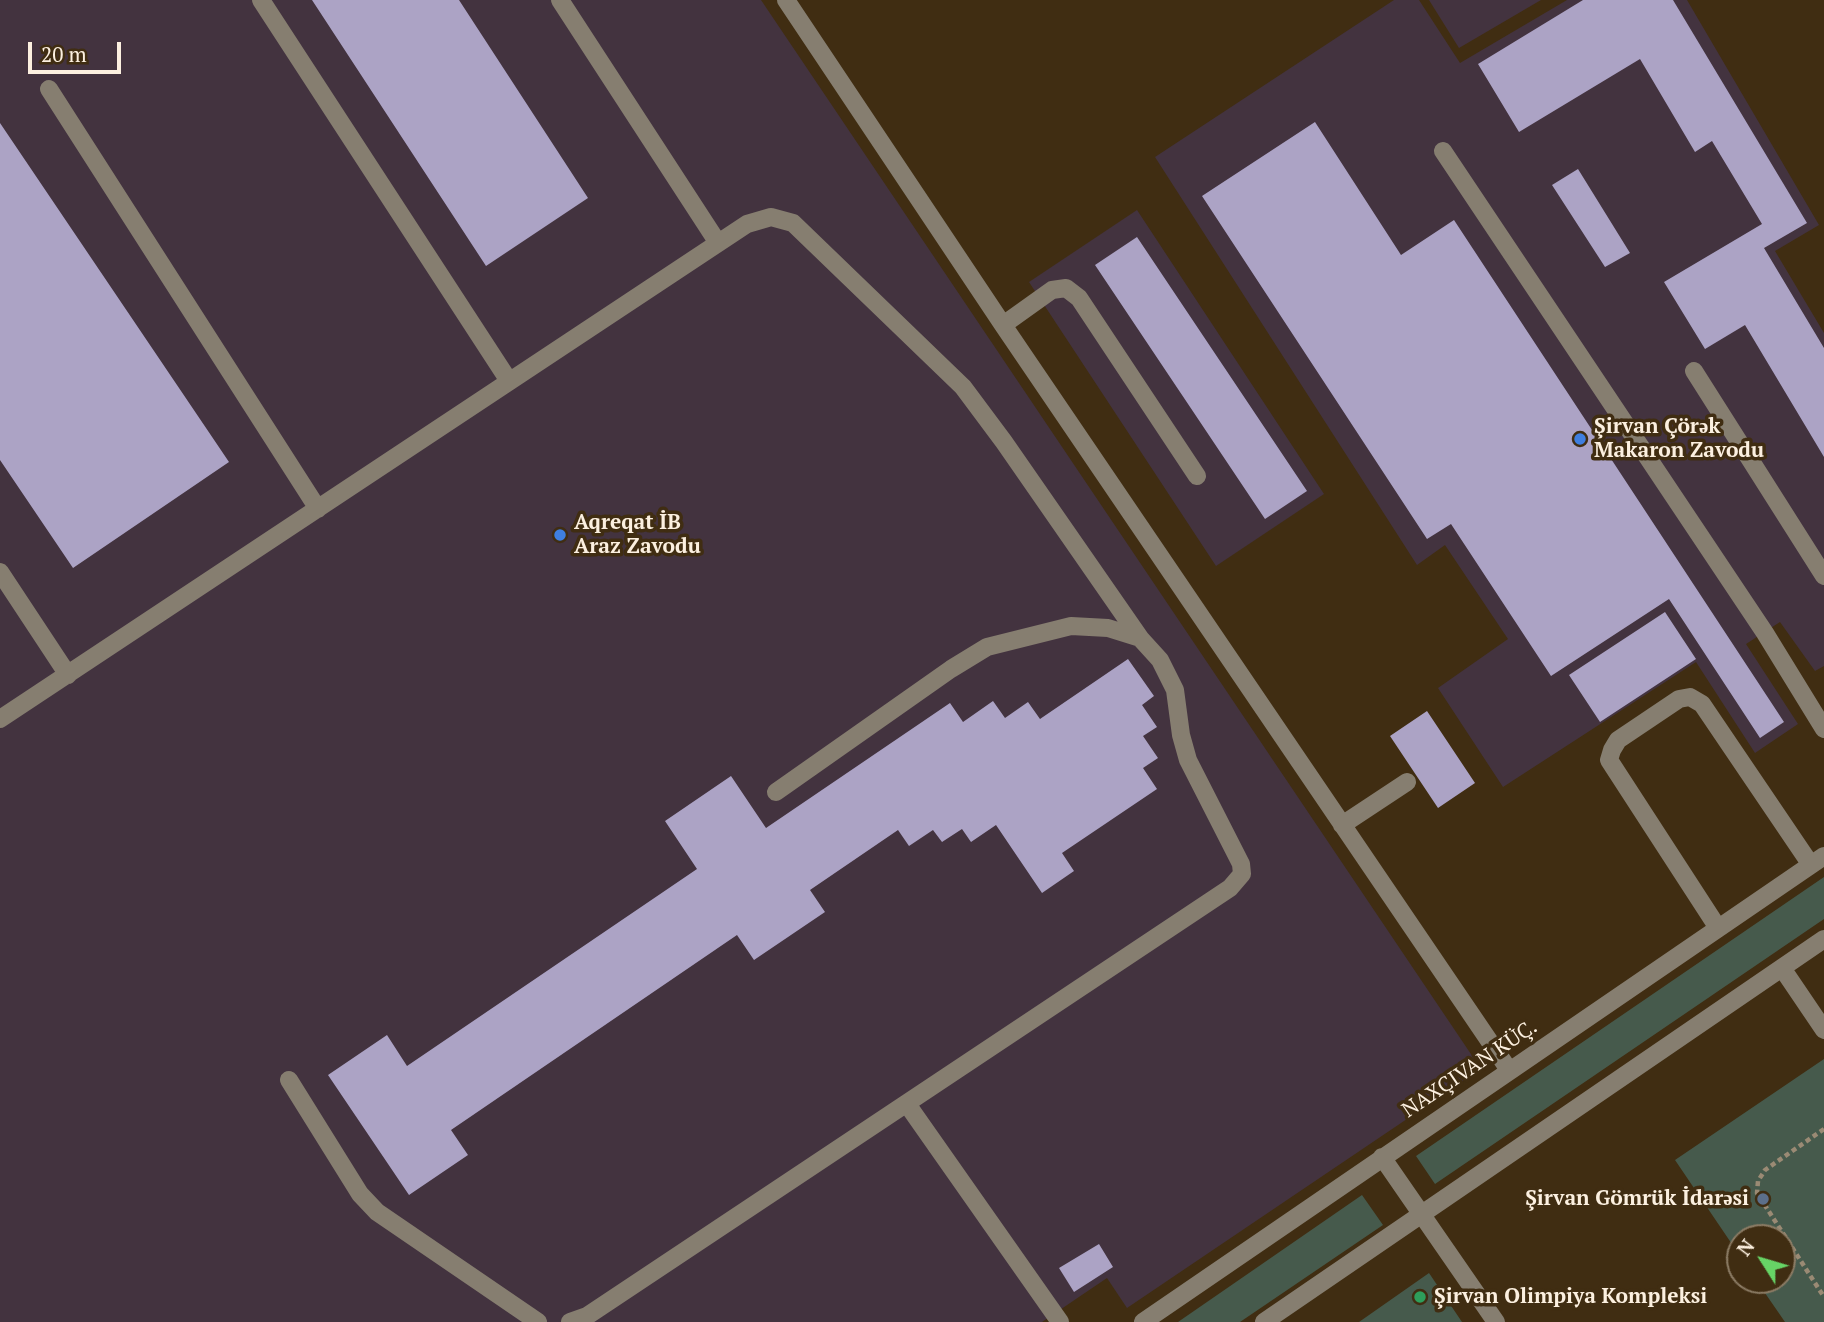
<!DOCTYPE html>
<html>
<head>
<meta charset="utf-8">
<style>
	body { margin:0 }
	#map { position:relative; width:1824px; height:1322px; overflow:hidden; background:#402d12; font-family:"PT Serif",serif }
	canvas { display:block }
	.north { position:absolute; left:1726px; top:1224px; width:70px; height:70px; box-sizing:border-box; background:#402d12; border:2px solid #8b7b64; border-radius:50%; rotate:307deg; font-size:19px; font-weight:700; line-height:28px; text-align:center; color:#fcf0e0 }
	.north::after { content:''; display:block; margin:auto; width:24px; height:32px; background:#67d466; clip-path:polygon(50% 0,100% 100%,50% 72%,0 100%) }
	.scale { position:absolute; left:28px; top:42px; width:93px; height:32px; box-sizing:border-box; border:4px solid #fcf0e0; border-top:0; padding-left:9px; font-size:21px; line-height:24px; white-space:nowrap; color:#fcf0e0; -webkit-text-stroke:5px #402d12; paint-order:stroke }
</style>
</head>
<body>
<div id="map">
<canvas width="1824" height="1322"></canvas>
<div class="north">N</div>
<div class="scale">20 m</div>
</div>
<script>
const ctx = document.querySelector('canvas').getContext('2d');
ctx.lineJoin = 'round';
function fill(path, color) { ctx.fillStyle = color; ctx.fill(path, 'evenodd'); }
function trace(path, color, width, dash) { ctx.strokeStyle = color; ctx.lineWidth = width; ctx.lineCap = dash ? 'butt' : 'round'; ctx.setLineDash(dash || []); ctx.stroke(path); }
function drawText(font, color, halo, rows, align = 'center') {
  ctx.font = font + ' "PT Serif",serif'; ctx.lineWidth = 7; ctx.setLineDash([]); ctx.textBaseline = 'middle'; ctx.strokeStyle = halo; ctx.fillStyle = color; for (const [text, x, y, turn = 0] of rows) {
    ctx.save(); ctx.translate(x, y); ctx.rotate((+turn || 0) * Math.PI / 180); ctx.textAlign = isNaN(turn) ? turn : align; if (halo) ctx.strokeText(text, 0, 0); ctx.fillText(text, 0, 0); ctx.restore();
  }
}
fill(new Path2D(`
	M0,0H761L1481,1069L1127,1308L1107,1278L1042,1322H0Z
	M1394,0H1419L1460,63L1567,0H1687L1819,225L1775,251L1824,333V666L1815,671L1780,622L1746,644L1798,724L1755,753L1696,662L1503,787L1438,688L1508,639L1445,545L1417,565L1155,157Z
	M1429,0H1541L1459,48Z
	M1137,210L1324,494L1216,566L1029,282Z`), '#43333f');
fill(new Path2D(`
	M1824,877V919L1435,1184L1416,1156Z
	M1824,1059V1322H1785L1756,1280H1782V1238H1740V1256L1675,1160Z
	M1362,1195L1383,1225L1240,1322H1178Z
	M1429,1273L1462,1322H1359Z`), '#465a4c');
fill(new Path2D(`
	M312,0H459L588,198L486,266Z
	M1583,0H1673L1807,223L1764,248L1824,348V457L1745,325L1705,349L1664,282L1762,224L1712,141L1695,152L1640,59L1519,132L1478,64Z
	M1315,122L1401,255L1454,220L1784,722L1760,738L1669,599L1551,676L1451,524L1427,539L1202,196Z
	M0,123L229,462L73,568L0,460Z
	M1578,169L1630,253L1605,267L1552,185Z
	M1137,237L1307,491L1265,519L1095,265Z
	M1665,612L1696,659L1600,722L1569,675Z
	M1128,659L1154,696L1142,705L1157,727L1143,736L1158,758L1143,768L1157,789L1062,853L1074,871L1042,893L996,825L971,842L962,829L942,842L933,830L909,846L898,830L810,890L825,912L754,960L737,935L451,1130L468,1155L409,1195L328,1075L387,1035L407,1066L697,869L665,821L731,776L766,828L950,703L963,722L993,701L1005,718L1028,702L1040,719Z
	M1427,711L1475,783L1438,808L1390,736Z
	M1099,1244L1113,1267L1074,1292L1059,1268Z`), '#aca3c5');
trace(new Path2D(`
	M1824,1129L1765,1170L1758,1181L1757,1193L1824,1297`), '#9a8a74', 4.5, [5, 3.5]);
trace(new Path2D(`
	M261,0L509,381
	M560,0L718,243
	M786,0L1003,325L1509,1070
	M49,89L318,509
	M1443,151L1765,633L1824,729
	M1003,325L1052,290L1066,288L1079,298L1197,476
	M1694,371L1824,576
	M0,572L68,675
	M0,719L747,224L771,217L793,223L963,387L1004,442L1140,638
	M1342,825L1407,782
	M1718,928L1609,760L1612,750L1618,740L1679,699L1690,697L1702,704L1811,865
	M1782,968L1824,1030
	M289,1080L360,1194L377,1212L538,1322
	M907,1104L1060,1322
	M1382,1157L1496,1322
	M570,1322L587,1316L1230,888L1242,874L1241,864L1188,760L1181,735L1175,690L1160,660L1140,638L1108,628L1071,626L987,647L951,669L776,792
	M1143,1322L1824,856
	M1264,1322L1824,939`), '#867e70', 18);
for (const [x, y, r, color] of [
	[1580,439,7,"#3f7fe0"],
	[560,535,7,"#3f7fe0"],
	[1763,1199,7,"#5c6f8a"],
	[1420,1297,7,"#2e9e5b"]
]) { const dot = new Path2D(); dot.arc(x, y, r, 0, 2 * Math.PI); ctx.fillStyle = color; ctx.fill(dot); trace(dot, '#402d12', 2.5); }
drawText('bold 21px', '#fcf0e0', '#402d12', [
	["Şirvan Çörək",1594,427],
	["Makaron Zavodu",1594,451],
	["Aqreqat İB",574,523],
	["Araz Zavodu",574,547],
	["Şirvan Gömrük İdarəsi",1749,1199,"right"],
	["Şirvan Olimpiya Kompleksi",1434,1297]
], 'left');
drawText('21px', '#fcf0e0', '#402d12', [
	["NAXÇIVAN KÜÇ.",1470,1069,-34]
]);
</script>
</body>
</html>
